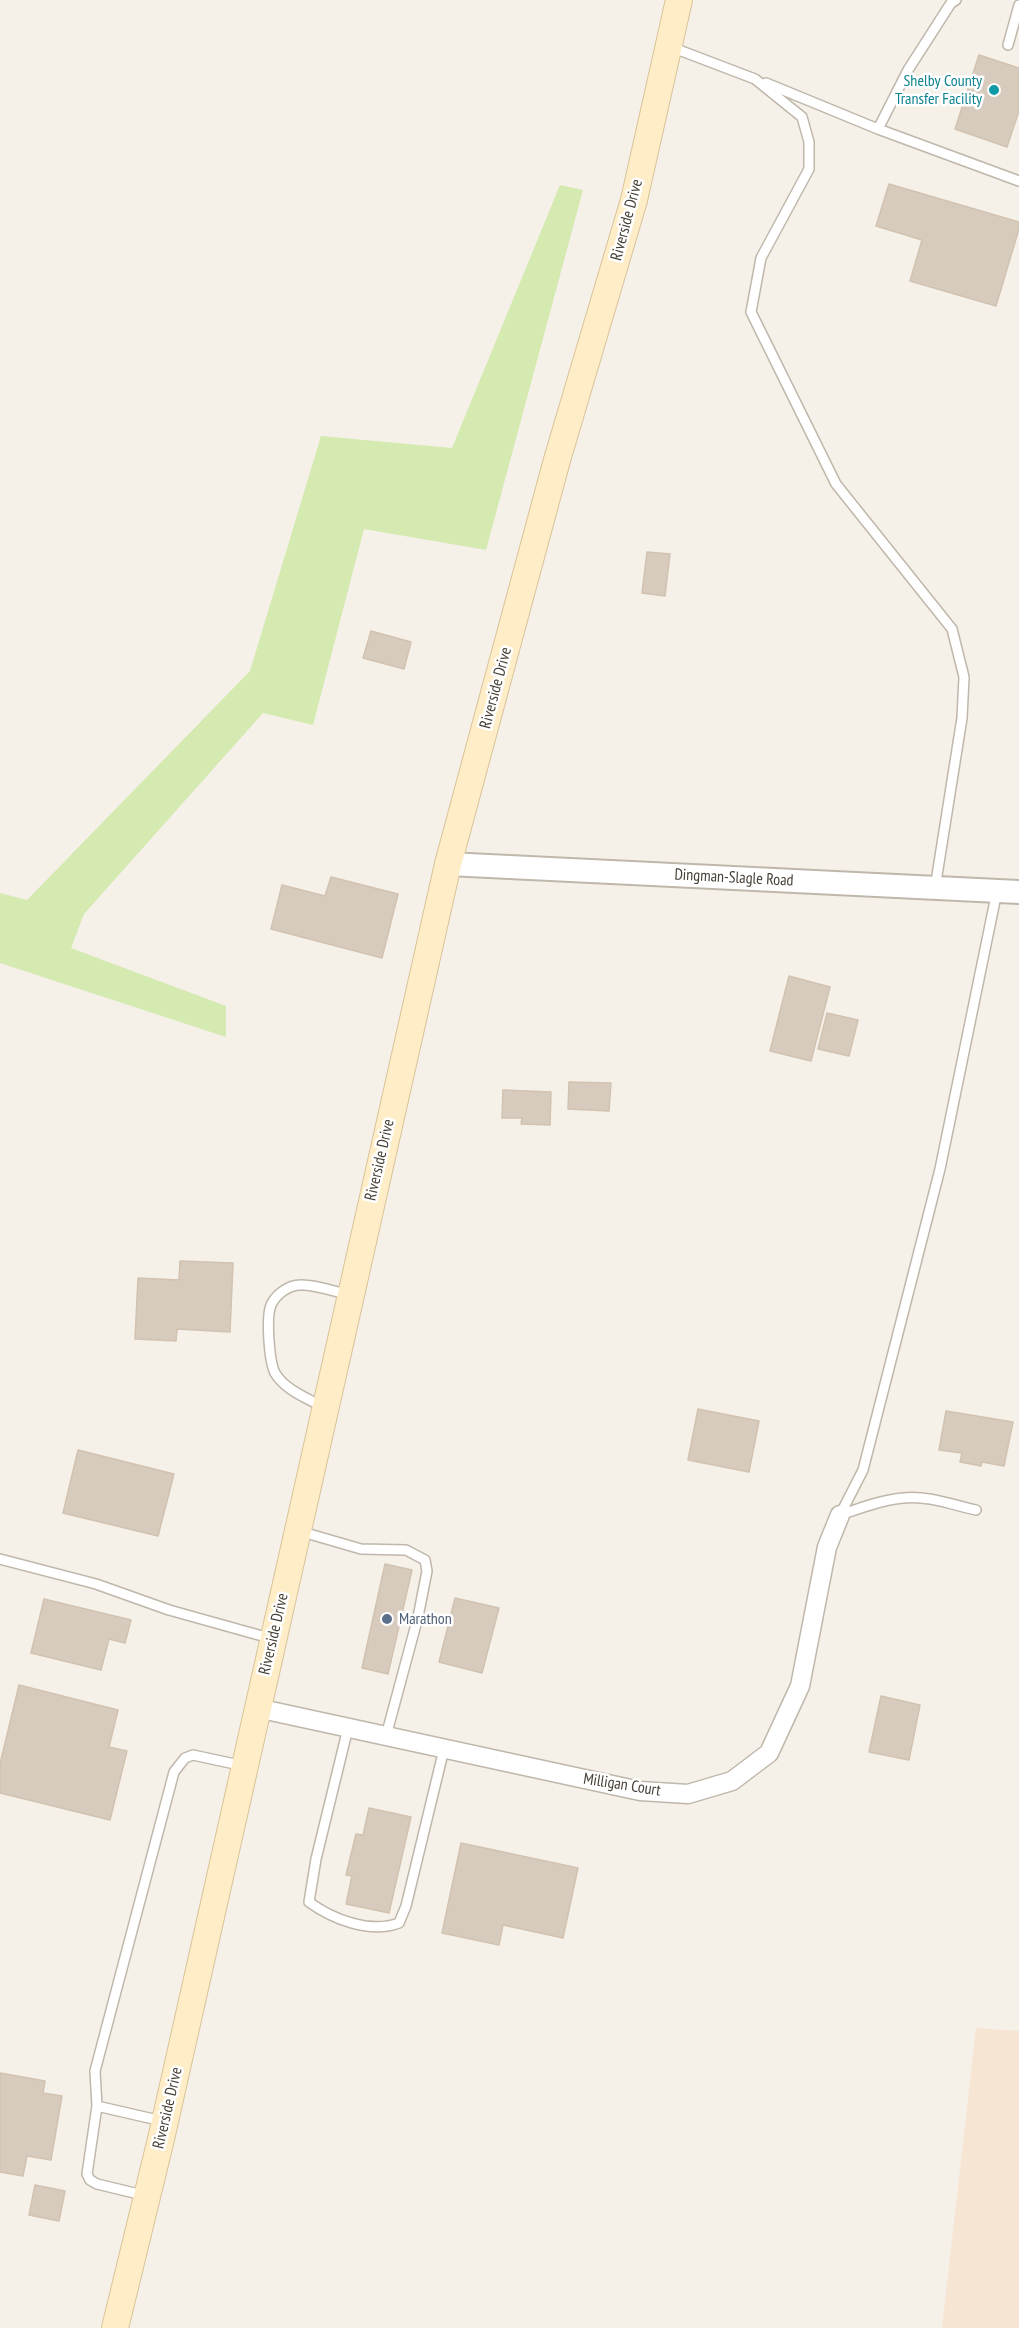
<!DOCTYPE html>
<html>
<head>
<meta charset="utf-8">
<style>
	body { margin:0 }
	canvas { display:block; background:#f5f0e8 }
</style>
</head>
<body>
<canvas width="1019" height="2328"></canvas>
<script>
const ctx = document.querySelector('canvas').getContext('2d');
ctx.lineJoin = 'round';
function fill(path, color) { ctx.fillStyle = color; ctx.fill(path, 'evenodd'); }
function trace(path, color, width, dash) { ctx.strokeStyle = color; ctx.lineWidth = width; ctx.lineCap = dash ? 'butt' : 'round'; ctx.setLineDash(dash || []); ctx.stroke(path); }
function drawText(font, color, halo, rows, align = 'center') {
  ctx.font = font + ' "PT Sans Narrow",sans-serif'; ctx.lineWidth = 5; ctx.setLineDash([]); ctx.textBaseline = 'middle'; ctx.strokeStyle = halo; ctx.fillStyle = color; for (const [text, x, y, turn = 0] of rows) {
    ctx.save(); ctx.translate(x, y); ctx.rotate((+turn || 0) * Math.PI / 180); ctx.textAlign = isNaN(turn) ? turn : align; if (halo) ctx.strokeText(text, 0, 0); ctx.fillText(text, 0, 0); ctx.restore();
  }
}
fill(new Path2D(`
	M976,2028L1019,2031V2328H942Z`), '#f7e5d3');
fill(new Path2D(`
	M560,185L583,190L486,550L364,529L313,725L263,713L84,914L71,948L226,1006V1037L0,963V893L27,900L250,671L321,436L452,448Z`), '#d4eab0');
const building = new Path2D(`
	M979,55L1019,68V111L1007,147L955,129Z
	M889,184L1019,222V229L996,306L910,281L922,240L876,226Z
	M647,552L670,554L665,596L642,593Z
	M371,631L411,642L404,669L363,658Z
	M331,877L398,894L382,958L271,929L282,885L325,896Z
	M789,976L830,987L811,1061L770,1051Z
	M827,1013L858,1020L849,1056L818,1049Z
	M569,1082L611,1083L609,1111L568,1109Z
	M503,1090L551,1092L550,1125L521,1124L522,1118H502Z
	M180,1261L233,1263L230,1332L177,1329L176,1341L135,1339L138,1278L179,1280Z
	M698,1409L759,1421L749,1472L688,1460Z
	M946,1411L1013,1422L1004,1466L982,1462L981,1466L960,1462L962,1453L939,1450Z
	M78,1450L174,1474L158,1536L63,1513Z
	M385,1564L412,1570L388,1674L362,1668Z
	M455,1598L499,1608L482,1673L439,1662Z
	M44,1599L131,1620L125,1643L109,1639L101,1670L31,1653Z
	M19,1685L118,1710L109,1747L127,1751L110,1820L0,1793V1764Z
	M881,1696L920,1705L909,1760L869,1752Z
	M369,1808L411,1817L389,1913L346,1904L352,1876L346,1875L356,1834L363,1835Z
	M461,1843L578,1868L563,1938L503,1925L499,1945L442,1933Z
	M0,2073L45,2081L43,2093L62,2096L51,2160L27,2156L23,2176L0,2172Z
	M35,2185L65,2191L59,2221L29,2215Z`);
fill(building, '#d7cbbd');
trace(building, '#d2c2b0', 1.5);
const service = new Path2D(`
	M1008,45L1019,5
	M671,47L755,79L802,117L809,142V169L761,258L751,312L836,484L952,629L964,677L962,718L935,888
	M766,83L878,129L908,70L951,3L956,0
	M878,129L1019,181
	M323,1407C307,1398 285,1390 275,1373C269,1361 266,1317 271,1305C276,1294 289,1285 300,1285C315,1284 335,1292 350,1295
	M840,1515L863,1470L940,1169L997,891
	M840,1515C861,1508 881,1500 903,1498C927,1495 953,1505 976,1510
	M299,1531L361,1549L406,1550L425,1560L427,1571L418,1617L386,1736
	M0,1559L96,1584L169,1610L273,1639
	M348,1728L316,1859L309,1902C332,1919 370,1934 399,1923L406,1906L444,1749
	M97,2106L162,2121
	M147,2196L97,2184L90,2180L87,2174L97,2106L95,2071L174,1772L185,1758L193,1755L244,1766`);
const minor = new Path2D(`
	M257,1708L640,1791L688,1794L732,1781L769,1753L800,1686L827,1547L840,1515`);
const tertiary = new Path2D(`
	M448,864L1019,892`);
const secondary = new Path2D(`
	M115,2328L161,2139L448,864L557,460L634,200L679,0`);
trace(service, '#c0b7ab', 12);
trace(minor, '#c0b7ab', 21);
trace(tertiary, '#c0b7ab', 26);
trace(secondary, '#d9c399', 28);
trace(service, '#fff', 9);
trace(minor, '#fff', 18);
trace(tertiary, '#fff', 22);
trace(secondary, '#ffedc8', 26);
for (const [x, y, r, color] of [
	[994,90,6,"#0f9aa8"],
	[387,1619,6,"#5c6f8a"]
]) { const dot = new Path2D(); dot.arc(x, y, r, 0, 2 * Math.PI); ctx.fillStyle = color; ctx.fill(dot); trace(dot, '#fff', 2); }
drawText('16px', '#0d838f', '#fff', [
	["Shelby County",982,81],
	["Transfer Facility",982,99]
], 'right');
drawText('16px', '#484037', '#fff', [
	["Riverside Drive",627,220,-75],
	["Riverside Drive",496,688,-75],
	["Dingman-Slagle Road",734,878,3],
	["Riverside Drive",380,1160,-77],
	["Riverside Drive",274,1634,-77],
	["Milligan Court",622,1785,9],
	["Riverside Drive",168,2108,-77]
]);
drawText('16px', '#4e5e75', '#fff', [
	["Marathon",399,1619]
], 'left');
</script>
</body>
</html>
